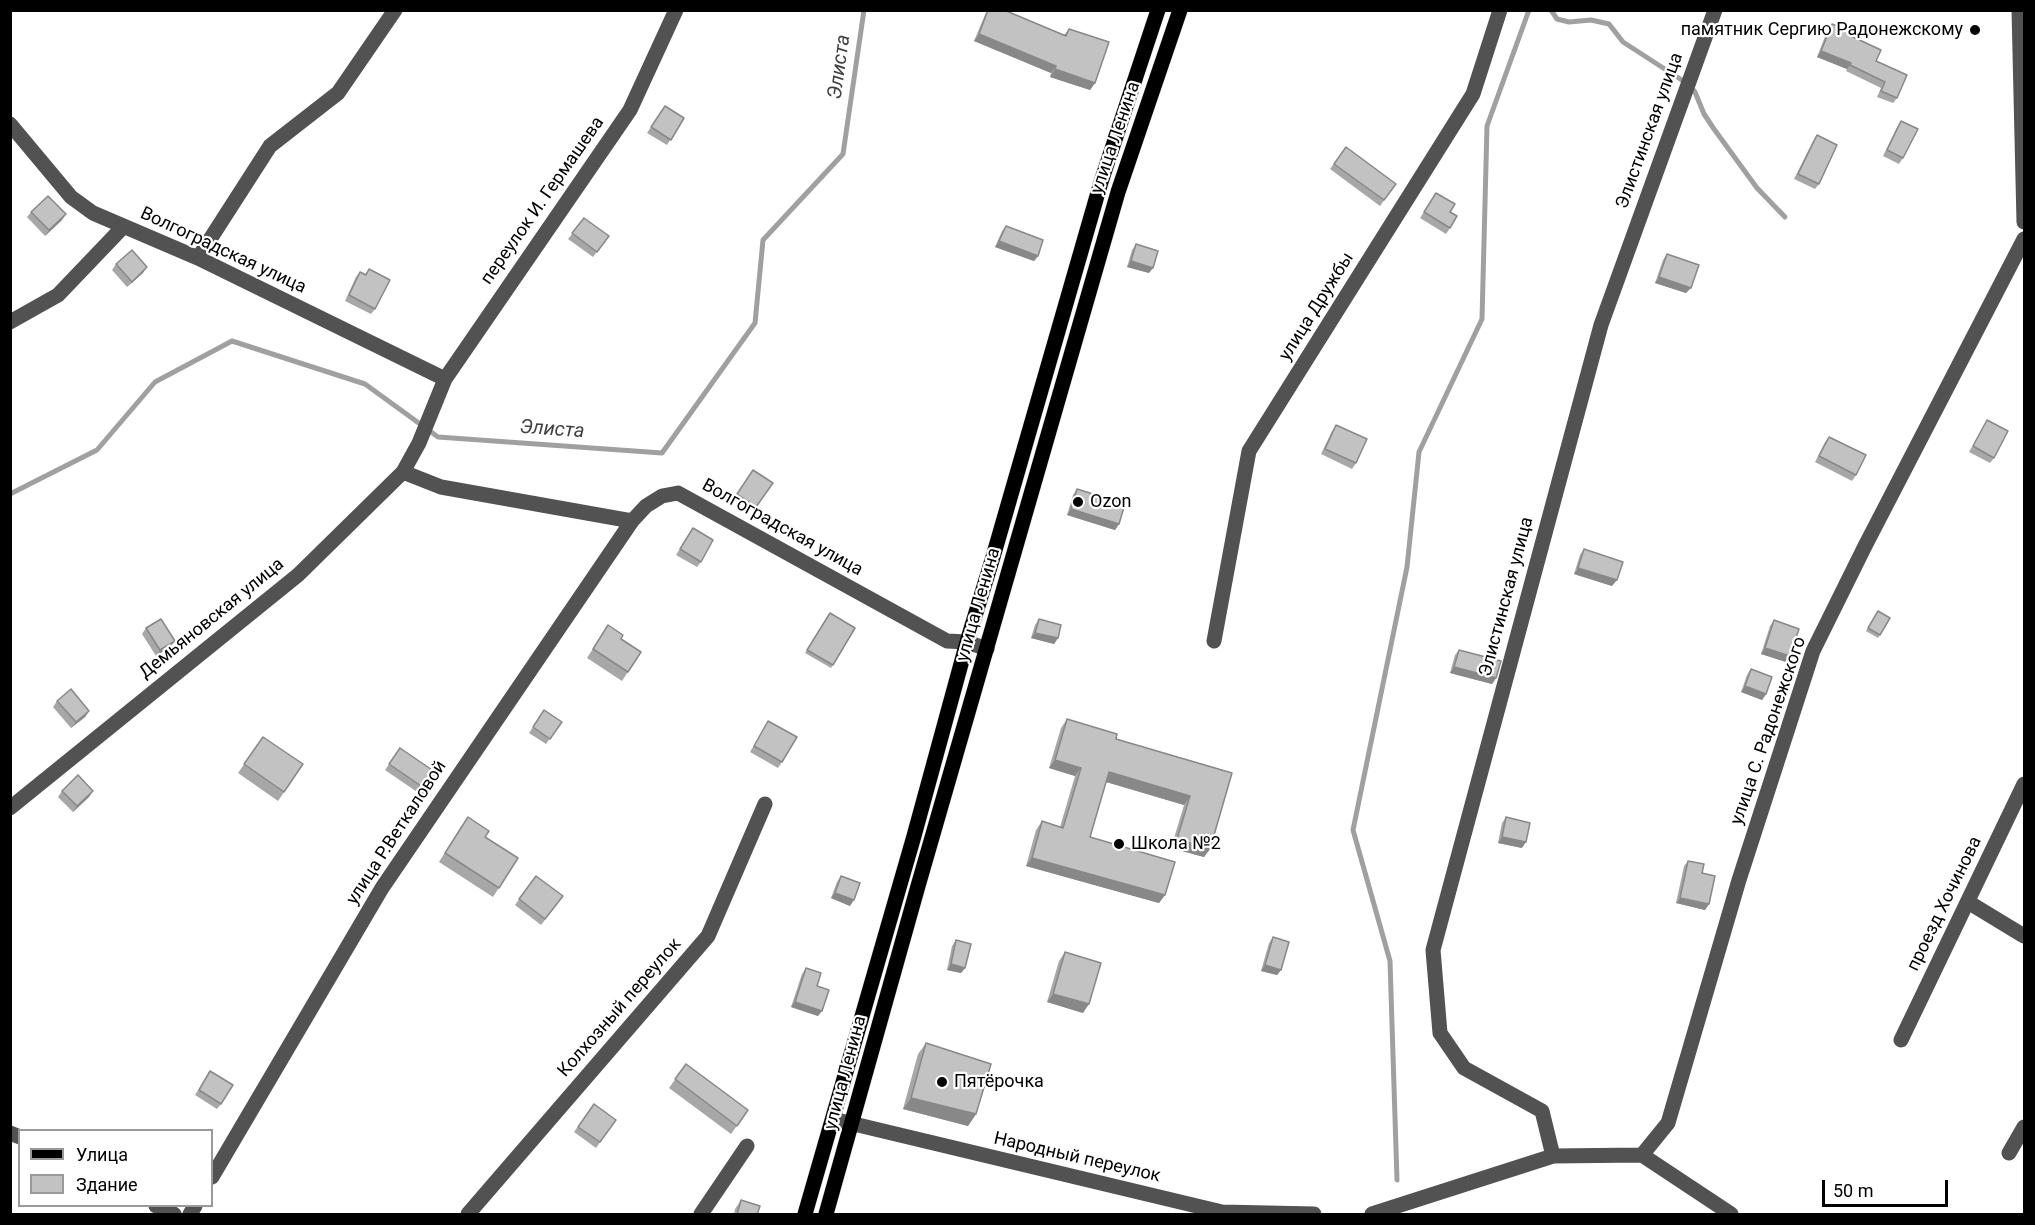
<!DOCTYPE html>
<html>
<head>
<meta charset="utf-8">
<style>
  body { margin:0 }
  #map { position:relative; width:2035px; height:1225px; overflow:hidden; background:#fff; font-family:Roboto,sans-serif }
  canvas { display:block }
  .frame { position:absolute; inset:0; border:12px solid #000; pointer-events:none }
  .legend { position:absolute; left:18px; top:1129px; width:195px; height:78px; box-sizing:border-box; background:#fff; border:2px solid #999; margin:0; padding:8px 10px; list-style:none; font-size:18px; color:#000 }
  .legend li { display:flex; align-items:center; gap:12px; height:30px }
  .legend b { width:30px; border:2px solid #999 }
  .scale { position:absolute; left:1822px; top:1180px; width:126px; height:27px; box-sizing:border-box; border:3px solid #000; border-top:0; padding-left:8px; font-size:18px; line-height:21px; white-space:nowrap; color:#000; -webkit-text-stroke:4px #fff; paint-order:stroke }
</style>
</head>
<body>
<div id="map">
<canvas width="2035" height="1225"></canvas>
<div class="frame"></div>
<ul class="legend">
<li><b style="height:8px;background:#000"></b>Улица</li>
<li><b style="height:16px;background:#c2c2c2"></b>Здание</li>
</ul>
<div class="scale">50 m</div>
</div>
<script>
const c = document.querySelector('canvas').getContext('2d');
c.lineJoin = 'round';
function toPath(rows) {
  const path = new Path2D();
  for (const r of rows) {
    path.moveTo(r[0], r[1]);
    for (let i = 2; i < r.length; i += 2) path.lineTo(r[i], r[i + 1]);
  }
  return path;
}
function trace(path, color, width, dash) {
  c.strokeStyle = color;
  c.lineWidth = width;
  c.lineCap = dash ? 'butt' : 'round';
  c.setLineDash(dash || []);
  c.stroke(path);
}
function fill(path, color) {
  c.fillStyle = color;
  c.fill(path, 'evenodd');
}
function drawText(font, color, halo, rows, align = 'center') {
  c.font = font + ' Roboto,sans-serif';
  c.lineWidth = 4.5;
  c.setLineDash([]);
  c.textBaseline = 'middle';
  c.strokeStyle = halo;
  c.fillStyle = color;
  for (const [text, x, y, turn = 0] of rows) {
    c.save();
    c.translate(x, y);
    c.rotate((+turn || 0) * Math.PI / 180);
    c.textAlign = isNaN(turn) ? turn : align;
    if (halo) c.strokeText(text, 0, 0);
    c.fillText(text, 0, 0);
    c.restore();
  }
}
trace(toPath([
  [1551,10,1557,19,1569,22,1591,20,1609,24,1623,42,1688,84,1695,92,1704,114,1714,129,1757,188,1785,217],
  [10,494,97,450,155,382,232,341,365,384,438,437,662,453,755,323,763,240,843,154,864,10],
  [1397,1180,1390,961,1353,830,1407,567,1419,452,1482,319,1487,126,1529,10]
]), '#a0a0a0', 5);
const major = toPath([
  [805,1214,914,836,967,642,993,557,1101,182,1158,10],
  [826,1214,918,886,1118,192,1180,10]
]);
trace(major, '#dbdbdb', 16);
trace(toPath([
  [2019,10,2024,222],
  [10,124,71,197,93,213,198,258,445,379],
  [198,258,270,146,338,93,395,10],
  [10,322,58,295,123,227],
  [403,472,441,487,632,521,646,506,662,496,678,493,947,641,967,642,987,649],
  [1214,641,1249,451,1473,94,1500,10],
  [10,808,298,575,403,472,419,443,445,379,630,110,676,10],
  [1968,902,2024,936],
  [1901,1040,2024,784],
  [833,1119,1222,1212,1314,1214],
  [10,1133,20,1137],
  [2009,1153,2024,1127],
  [1642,1155,1668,1123,1739,880,1813,651,1865,546,2024,239],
  [1553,1156,1542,1111,1464,1068,1440,1033,1433,950,1601,325,1715,10],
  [212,1177,382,888,632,521],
  [156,1206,174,1214],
  [190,1214,195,1206],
  [468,1214,708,936,765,804],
  [701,1214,747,1146],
  [1372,1214,1553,1156,1642,1155,1731,1214]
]), '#525252', 15);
trace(major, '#000', 15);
fill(toPath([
  [987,10,1004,10,1064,35,1069,29,1095,83,1090,90,1050,77,1051,73,974,41],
  [1832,24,1851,36,1876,61,1897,98,1893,103,1877,97,1881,88,1846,71,1847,69,1817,57,1828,29],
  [665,106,684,118,667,145,647,133],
  [1901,121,1903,158,1899,164,1883,156,1897,127],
  [1817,135,1819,184,1815,189,1794,179,1813,141],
  [1346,147,1396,184,1380,206,1330,169],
  [1436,193,1450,212,1450,228,1446,234,1420,218],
  [31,212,62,220,45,236,27,217],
  [584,218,609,236,593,257,568,239],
  [1006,226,1038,256,1034,261,995,247,1002,231],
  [1136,244,1149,273,1127,267,1132,250],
  [1667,254,1686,293,1655,283,1663,260],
  [116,264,143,273,127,287,112,270],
  [369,269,375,309,371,314,345,301,356,277,360,272,365,274],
  [1987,420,1994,458,1990,463,1969,452],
  [1336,425,1356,463,1352,469,1321,454,1332,431],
  [1829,437,1856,475,1852,481,1815,462,1825,442],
  [753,470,773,483,754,510,735,497],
  [1077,489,1119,524,1115,530,1067,515,1073,495],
  [693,528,701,562,697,567,676,555],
  [1584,549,1612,586,1574,574,1580,555],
  [1878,611,1890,618,1878,638,1866,631],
  [830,613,855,628,831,668,805,653],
  [1039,619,1058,638,1054,644,1031,638,1035,625],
  [1774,620,1790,656,1786,662,1761,654,1770,626],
  [608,625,621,639,641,652,622,681,587,658],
  [146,628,175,641,171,646,156,656,142,634],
  [1459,650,1496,678,1492,684,1450,673,1455,655],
  [1751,669,1766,694,1762,700,1741,692,1747,675],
  [57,701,89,711,85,717,71,728,53,707],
  [544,710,562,722,546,744,529,733],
  [1067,719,1116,739,1232,773,1210,849,1204,857,1171,848,1184,805,1106,782,1090,837,1165,895,1159,903,1026,866,1036,830,1042,821,1060,827,1075,776,1049,768,1061,728],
  [768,721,782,762,778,768,750,752],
  [263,737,303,764,278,801,238,773],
  [400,748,438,774,423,796,385,770],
  [62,791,89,797,73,812,58,797],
  [1506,817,1522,848,1498,843,1502,823],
  [462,825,485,837,518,858,493,897,439,862],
  [1688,861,1702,873,1709,904,1705,910,1676,903,1684,866],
  [536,876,563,896,541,925,515,905],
  [841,876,850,906,831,898,837,882],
  [1273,937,1281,970,1277,975,1261,971,1269,943],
  [956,940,965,968,961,973,947,970,952,946],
  [1065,952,1083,1013,1047,1002,1059,961],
  [806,968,817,986,818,1016,791,1007,802,974],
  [926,1043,976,1114,968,1126,903,1109,918,1054],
  [686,1064,748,1110,731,1134,669,1088],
  [210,1071,221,1104,217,1109,195,1095],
  [594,1104,616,1120,596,1148,574,1132],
  [741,1200,757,1215,734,1215,735,1209]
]), '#a7a7a7');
fill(toPath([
  [979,34,1056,66,1051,73,974,41],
  [1821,51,1851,63,1847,69,1817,57],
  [1055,69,1095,83,1090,90,1050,77],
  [66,214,62,220,45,236,49,230],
  [999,241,1038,256,1034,261,995,247],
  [1131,261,1153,268,1149,273,1127,267],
  [147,267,143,273,127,287],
  [1659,277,1691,288,1686,293,1655,283],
  [1071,509,1119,524,1115,530,1067,515],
  [1578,568,1617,580,1612,586,1574,574],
  [1035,633,1058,638,1054,644,1031,638],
  [175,641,171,646,156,656,160,650],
  [1765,648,1790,656,1786,662,1761,654],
  [1454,667,1496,678,1492,684,1450,673],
  [1745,686,1766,694,1762,700,1741,692],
  [89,711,85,717,71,728,76,722],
  [1055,760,1081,768,1075,776,1049,768],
  [1109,772,1190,796,1184,805,1103,781],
  [93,791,89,797,73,812,77,806],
  [1502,837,1526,842,1522,848,1498,843],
  [1177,839,1210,849,1204,857,1171,848],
  [1032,858,1165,895,1159,903,1026,866],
  [835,893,854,900,850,906,831,898],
  [1680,898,1709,904,1705,910,1676,903],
  [951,964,965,968,961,973,947,970],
  [1265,965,1281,970,1277,975,1261,971],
  [1053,994,1089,1004,1083,1013,1047,1002],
  [795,1002,822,1011,818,1016,791,1007],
  [911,1098,976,1114,968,1126,903,1109]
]), '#888');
const building = toPath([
  [988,10,1004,10,1066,36,1069,29,1109,42,1095,83,1055,69,1056,66,979,34,988,10],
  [1832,24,1853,32,1851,36,1881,50,1876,61,1907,75,1897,98,1881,91,1885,82,1850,65,1851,63,1821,51,1832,24],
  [665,106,684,118,671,140,651,127,665,106],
  [1901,121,1918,129,1903,158,1887,150,1901,121],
  [1817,135,1837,145,1819,184,1798,174,1817,135],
  [1346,147,1396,184,1384,200,1334,164,1346,147],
  [1436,193,1455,204,1450,212,1457,216,1450,228,1424,212,1436,193],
  [48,196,66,214,49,230,31,212,48,196],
  [584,218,609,236,597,252,572,233,584,218],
  [1006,226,1043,240,1038,256,999,241,1006,226],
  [1136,244,1158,251,1153,268,1131,261,1136,244],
  [132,250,147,267,132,282,116,264,132,250],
  [1667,254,1699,265,1691,288,1659,277,1667,254],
  [369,269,390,280,375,309,349,295,360,272,366,275,369,269],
  [1987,420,2008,431,1994,458,1973,446,1987,420],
  [1336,425,1367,439,1356,463,1325,449,1336,425],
  [1829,437,1866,455,1856,475,1819,456,1829,437],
  [753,470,773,483,756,507,737,494,753,470],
  [1077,489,1125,504,1119,524,1071,509,1077,489],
  [693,528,713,540,701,562,680,549,693,528],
  [1584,549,1623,562,1617,580,1578,568,1584,549],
  [1878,611,1890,618,1880,635,1868,628,1878,611],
  [830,613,855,628,833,665,807,650,830,613],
  [161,619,175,641,160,650,146,628,161,619],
  [1039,619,1061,625,1058,638,1035,633,1039,619],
  [1774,620,1799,629,1790,656,1765,648,1774,620],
  [608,625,623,635,621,639,641,652,628,672,593,649,608,625],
  [1459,650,1501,661,1496,678,1454,667,1459,650],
  [1751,669,1772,677,1766,694,1745,686,1751,669],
  [71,689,89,711,76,722,57,701,71,689],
  [544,710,562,722,550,739,533,727,544,710],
  [1067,719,1117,734,1116,739,1232,773,1210,849,1177,839,1190,796,1109,772,1090,837,1175,862,1165,895,1032,858,1042,821,1063,828,1081,768,1055,760,1067,719],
  [768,721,797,737,782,762,754,746,768,721],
  [263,737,303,764,284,792,244,764,263,737],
  [400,748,438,774,427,790,389,764,400,748],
  [78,775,93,791,77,806,62,791,78,775],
  [468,817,489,831,485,837,518,858,499,888,445,853,468,817],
  [1506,817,1530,823,1526,842,1502,837,1506,817],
  [1688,861,1704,864,1702,873,1715,876,1709,904,1680,898,1688,861],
  [536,876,563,896,545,919,519,899,536,876],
  [841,876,860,883,854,900,835,893,841,876],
  [1273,937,1289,942,1281,970,1265,965,1273,937],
  [956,940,971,944,965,968,951,964,956,940],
  [1065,952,1101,963,1089,1004,1053,994,1065,952],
  [806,968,821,973,817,986,829,990,822,1011,795,1002,806,968],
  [926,1043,991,1064,976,1114,911,1098,926,1043],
  [686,1064,748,1110,737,1126,675,1079,686,1064],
  [210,1071,233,1085,221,1104,199,1090,210,1071],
  [594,1104,616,1120,600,1142,578,1127,594,1104],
  [741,1200,760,1206,757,1215,737,1215,741,1200]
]);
fill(building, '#c2c2c2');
trace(building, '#888', 1.5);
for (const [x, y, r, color] of [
  [1975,30,6,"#000"],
  [1078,502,6,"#000"],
  [1119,844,6,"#000"],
  [942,1082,6,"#000"]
]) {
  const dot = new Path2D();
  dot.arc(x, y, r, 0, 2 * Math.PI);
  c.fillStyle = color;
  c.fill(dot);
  trace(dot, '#fff', 2);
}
drawText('18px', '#000', '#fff', [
  ["памятник Сергию Радонежскому",1963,30,"right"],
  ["Ozon",1090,502],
  ["Школа №2",1131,844],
  ["Пятёрочка",954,1082]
], 'left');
drawText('18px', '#000', '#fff', [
  ["Элистинская улица",1650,131,-70],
  ["улица Ленина",1116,138,-71],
  ["переулок И. Гермашева",543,201,-55],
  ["Волгоградская улица",223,251,25],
  ["улица Дружбы",1317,307,-58],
  ["Волгоградская улица",782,528,29],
  ["Элистинская улица",1507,597,-75],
  ["улица Ленина",979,605,-74],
  ["Демьяновская улица",212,619,-39],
  ["улица С. Радонежского",1769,731,-71],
  ["улица Р.Веткаловой",397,833,-57],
  ["проезд Хочинова",1945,904,-64],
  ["Колхозный переулок",620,1008,-49],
  ["улица Ленина",846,1073,-75],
  ["Народный переулок",1077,1158,13]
]);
drawText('italic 20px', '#414141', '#fff', [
  ["Элиста",840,67,-82],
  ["Элиста",552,430,4]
]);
</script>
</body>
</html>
